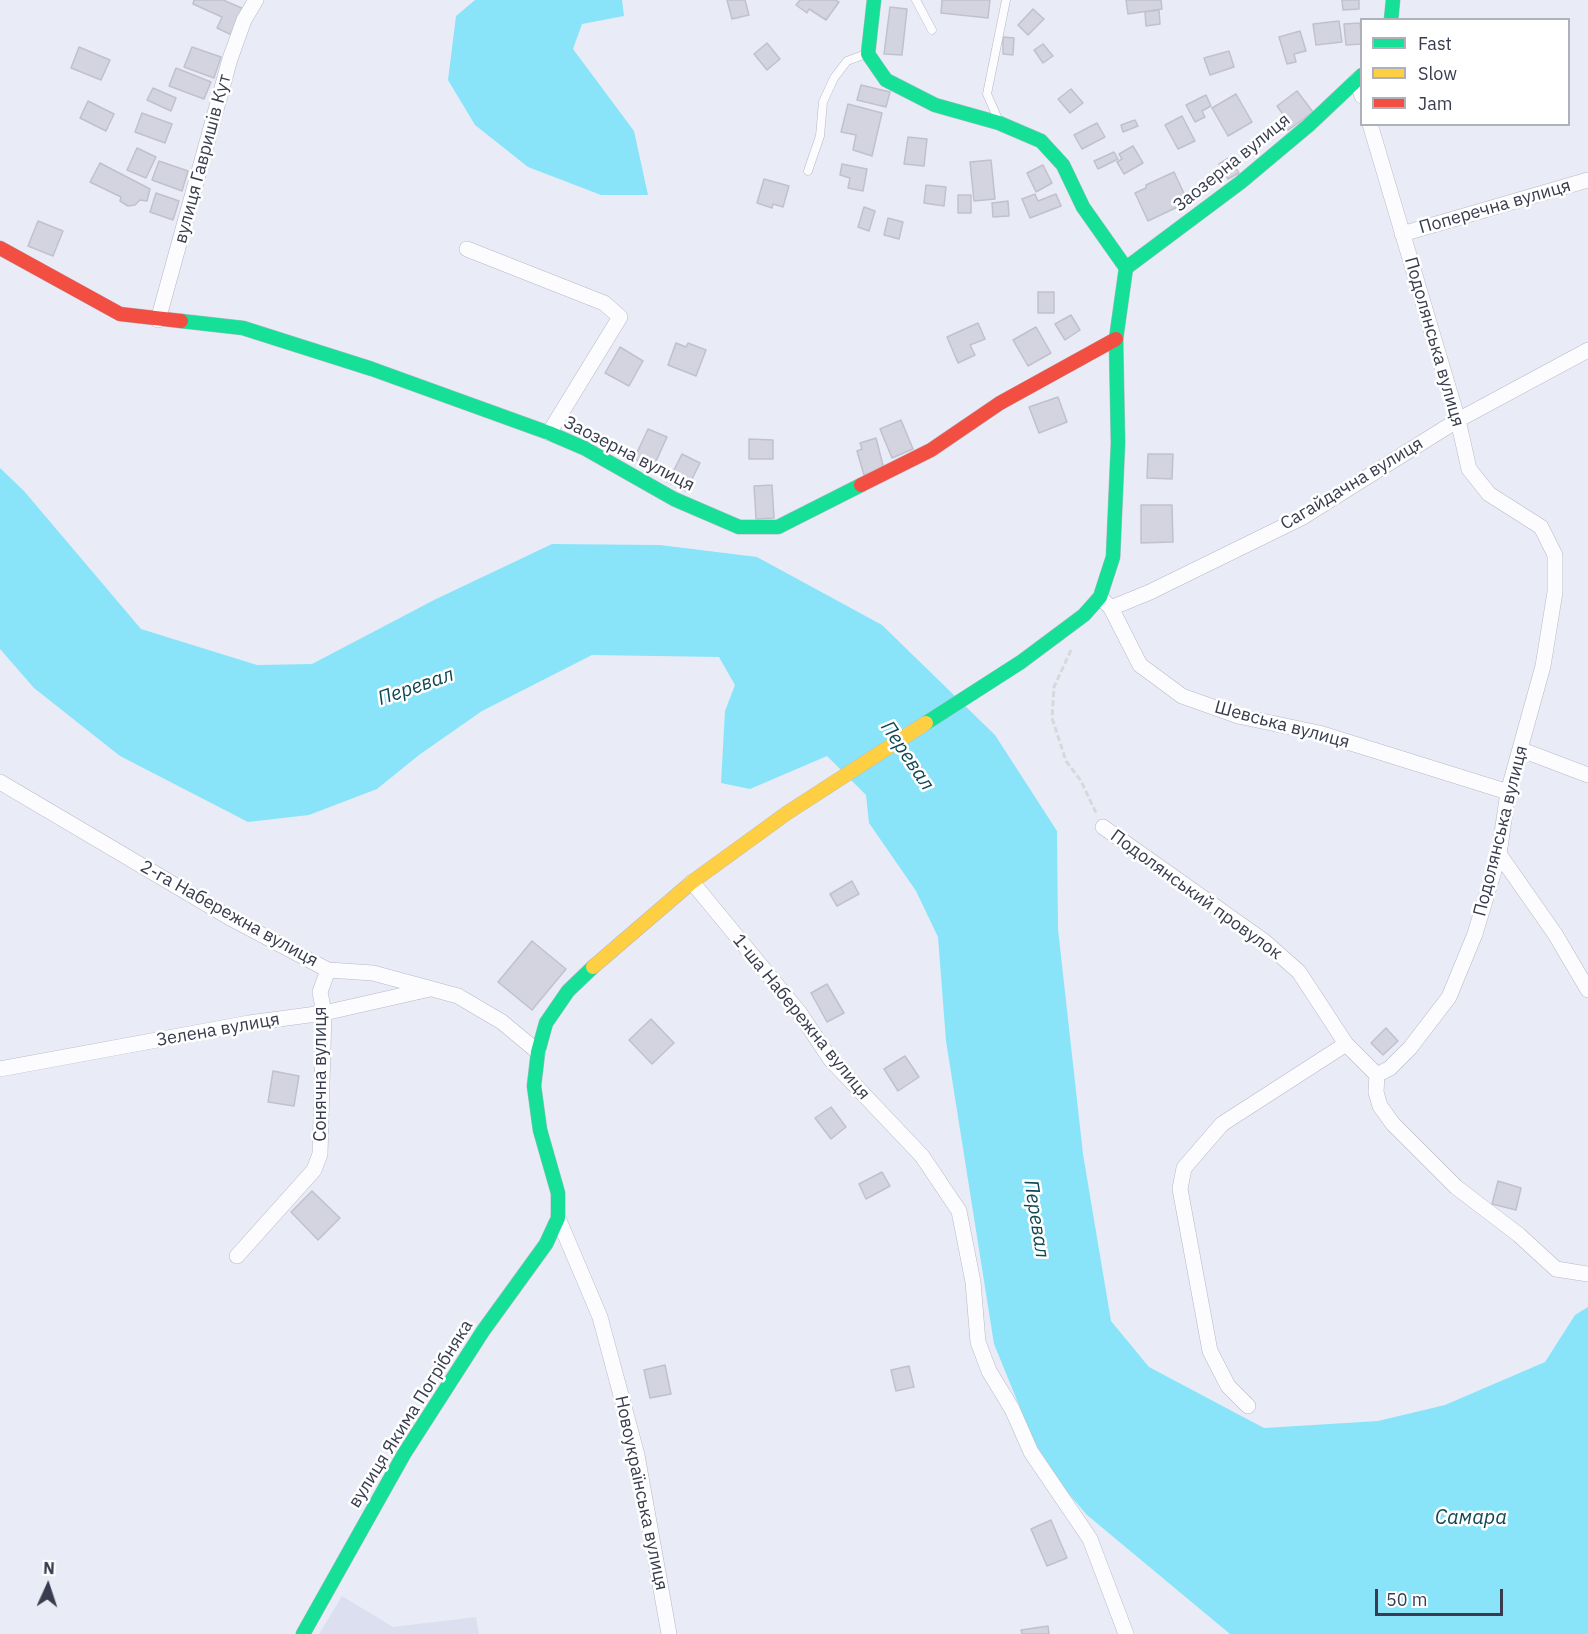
<!DOCTYPE html>
<html>
<head>
<meta charset="utf-8">
<style>
  body { margin:0 }
  #map { position:relative; width:1588px; height:1634px; overflow:hidden; background:#e9ecf6; font-family:"IBM Plex Sans",sans-serif }
  canvas { display:block }
  .legend { position:absolute; left:1360px; top:18px; width:210px; height:108px; box-sizing:border-box; background:#fff; border:2px solid #afb1b8; margin:0; padding:8px 10px; list-style:none; font-size:18px; color:#383c4e }
  .legend li { display:flex; align-items:center; gap:12px; height:30px }
  .legend b { width:30px; border:2px solid #afb1b8 }
  .north { position:absolute; left:18px; top:1556px; width:60px; height:60px; -webkit-text-stroke:4px #fff; paint-order:stroke; rotate:3deg; font-size:16px; font-weight:700; line-height:24px; text-align:center; color:#383c4e }
  .north::after { content:''; display:block; margin:auto; width:21px; height:27px; background:#383c4e; clip-path:polygon(50% 0,100% 100%,50% 72%,0 100%) }
  .scale { position:absolute; left:1375px; top:1589px; width:128px; height:27px; box-sizing:border-box; border:3px solid #383c4e; border-top:0; padding-left:8px; font-size:18px; line-height:21px; white-space:nowrap; color:#383c4e; -webkit-text-stroke:4px #fff; paint-order:stroke }
</style>
</head>
<body>
<div id="map">
<canvas width="1588" height="1634"></canvas>
<ul class="legend">
<li><b style="height:8px;background:#16e098"></b>Fast</li>
<li><b style="height:8px;background:#ffcf43"></b>Slow</li>
<li><b style="height:8px;background:#f24e42"></b>Jam</li>
</ul>
<div class="north">N</div>
<div class="scale">50 m</div>
</div>
<script>
const c = document.querySelector('canvas').getContext('2d');
c.lineJoin = 'round';
function fill(path, color) {
  c.fillStyle = color;
  c.fill(path, 'evenodd');
}
function toPath(rows) {
  const path = new Path2D();
  for (const r of rows) {
    path.moveTo(r[0], r[1]);
    for (let i = 2; i < r.length; i += 2) path.lineTo(r[i], r[i + 1]);
  }
  return path;
}
function trace(path, color, width, dash) {
  c.strokeStyle = color;
  c.lineWidth = width;
  c.lineCap = dash ? 'butt' : 'round';
  c.setLineDash(dash || []);
  c.stroke(path);
}
function drawText(font, color, halo, rows, align = 'center') {
  c.font = font + ' "IBM Plex Sans",sans-serif';
  c.lineWidth = 5;
  c.setLineDash([]);
  c.textBaseline = 'middle';
  c.strokeStyle = halo;
  c.fillStyle = color;
  for (const [text, x, y, turn = 0] of rows) {
    c.save();
    c.translate(x, y);
    c.rotate((+turn || 0) * Math.PI / 180);
    c.textAlign = isNaN(turn) ? turn : align;
    if (halo) c.strokeText(text, 0, 0);
    c.fillText(text, 0, 0);
    c.restore();
  }
}
fill(toPath([
  [342,1596,393,1627,476,1617,479,1634,319,1634]
]), '#dbdff0');
fill(toPath([
  [475,0,622,0,624,16,582,24,573,49,634,131,648,195,601,195,528,167,475,125,448,80,456,16],
  [0,468,24,491,141,629,257,665,312,664,434,600,552,544,660,545,757,557,882,625,995,735,1057,831,1058,929,1083,1154,1111,1321,1149,1367,1264,1428,1378,1421,1445,1405,1545,1362,1575,1315,1588,1307,1588,1634,1230,1634,1087,1515,1043,1464,994,1344,946,1041,938,937,916,891,869,823,866,795,827,756,750,789,721,783,725,711,735,685,719,657,592,655,482,711,419,755,377,789,309,815,248,822,120,756,34,688,0,649]
]), '#89e4fa');
const building = toPath([
  [194,0,223,0,244,9,232,35,217,28,222,17,193,4,194,0],
  [727,0,745,0,749,15,732,19,727,0],
  [800,0,835,0,839,2,826,20,809,9,807,13,796,5,800,0],
  [942,0,990,0,988,18,941,13,942,0],
  [1126,0,1161,0,1162,9,1128,14,1126,0],
  [1342,0,1359,0,1359,9,1343,10,1342,0],
  [890,7,907,9,902,55,884,54,890,7],
  [1033,9,1044,19,1028,35,1018,25,1033,9],
  [1159,10,1160,24,1146,26,1145,12,1159,10],
  [1339,21,1342,42,1316,45,1313,24,1339,21],
  [1360,23,1362,44,1346,45,1344,24,1360,23],
  [1300,31,1306,51,1294,54,1296,62,1287,64,1279,37,1300,31],
  [1003,37,1014,38,1013,55,1003,54,1003,37],
  [767,43,780,59,767,70,754,54,767,43],
  [1043,44,1053,56,1043,63,1034,50,1043,44],
  [79,47,110,60,101,80,71,68,79,47],
  [192,47,221,57,214,78,184,67,192,47],
  [1229,51,1234,67,1210,75,1204,58,1229,51],
  [176,68,211,82,204,99,169,86,176,68],
  [861,85,890,92,886,107,857,100,861,85],
  [153,88,176,98,171,111,147,100,153,88],
  [1071,89,1083,103,1070,113,1058,99,1071,89],
  [1297,91,1313,112,1287,131,1283,125,1288,121,1277,106,1297,91],
  [1236,94,1252,122,1228,136,1212,108,1236,94],
  [1206,95,1211,106,1202,111,1205,117,1195,122,1186,105,1206,95],
  [88,101,114,114,106,131,80,118,88,101],
  [848,104,882,113,872,156,853,150,856,135,841,132,848,104],
  [142,113,172,124,165,143,135,132,142,113],
  [1182,116,1195,141,1178,149,1165,125,1182,116],
  [1135,120,1138,126,1123,132,1121,125,1135,120],
  [1097,123,1105,137,1082,149,1074,135,1097,123],
  [908,137,927,139,924,166,904,164,908,137],
  [1133,146,1143,163,1124,174,1117,162,1122,159,1119,154,1133,146],
  [137,148,156,157,146,178,127,170,137,148],
  [1114,152,1118,159,1098,169,1094,161,1114,152],
  [1230,157,1239,173,1228,179,1219,164,1230,157],
  [991,160,995,199,974,201,970,162,991,160],
  [159,161,188,171,182,191,152,180,159,161],
  [100,163,150,189,147,201,140,200,135,205,128,206,120,201,121,197,90,182,100,163],
  [842,164,867,169,863,191,848,188,850,178,840,175,842,164],
  [1043,165,1052,183,1036,192,1027,173,1043,165],
  [1174,172,1188,202,1148,221,1135,193,1146,188,1146,185,1174,172],
  [764,179,789,186,783,207,773,204,772,208,757,203,764,179],
  [926,185,946,187,944,206,924,203,926,185],
  [156,193,179,201,173,220,150,212,156,193],
  [1035,194,1038,201,1056,194,1061,206,1030,218,1022,199,1035,194],
  [958,195,971,195,971,213,958,213,958,195],
  [1008,201,1009,216,993,217,992,203,1008,201],
  [864,207,875,211,869,231,858,227,864,207],
  [888,218,903,222,899,239,884,235,888,218],
  [38,221,63,231,53,256,28,246,38,221],
  [1038,292,1054,292,1054,313,1038,313,1038,292],
  [1071,315,1080,330,1065,340,1055,324,1071,315],
  [978,323,985,339,970,345,975,355,958,363,947,337,978,323],
  [1036,327,1051,353,1028,366,1013,340,1036,327],
  [676,343,686,347,688,343,706,350,696,376,668,365,676,343],
  [620,347,643,361,629,386,605,373,620,347],
  [1058,397,1067,422,1039,433,1029,407,1058,397],
  [901,420,913,449,892,458,880,429,901,420],
  [648,429,667,437,653,468,634,459,648,429],
  [876,438,884,469,864,475,857,451,862,449,860,443,876,438],
  [749,439,773,440,773,459,749,459,749,439],
  [682,454,700,463,686,491,668,482,682,454],
  [1148,454,1173,454,1172,479,1147,478,1148,454],
  [772,485,774,518,756,519,754,486,772,485],
  [1141,505,1172,505,1173,542,1141,543,1141,505],
  [852,881,859,894,837,906,830,894,852,881],
  [532,941,566,969,532,1010,498,982,532,941],
  [827,984,844,1013,827,1022,811,993,827,984],
  [651,1019,674,1043,652,1064,629,1040,651,1019],
  [1386,1028,1398,1041,1383,1055,1371,1043,1386,1028],
  [905,1056,919,1077,898,1091,884,1069,905,1056],
  [273,1071,299,1076,294,1106,268,1102,273,1071],
  [831,1107,846,1127,831,1139,815,1118,831,1107],
  [882,1172,890,1186,866,1199,859,1184,882,1172],
  [1498,1181,1521,1188,1516,1210,1492,1204,1498,1181],
  [312,1191,340,1218,318,1240,291,1212,312,1191],
  [665,1365,671,1394,650,1398,644,1370,665,1365],
  [909,1366,914,1387,896,1391,891,1370,909,1366],
  [1051,1520,1067,1558,1047,1566,1031,1529,1051,1520],
  [1048,1626,1049,1634,1022,1634,1021,1630,1048,1626]
]);
fill(building, '#d4d3e0');
trace(building, '#c1c1cd', 1.5);
const lane = toPath([
  [916,0,932,30],
  [998,119,987,94,1006,0],
  [808,171,820,136,823,102,834,78,847,61,866,54]
]);
const street = toPath([
  [1357,80,1362,96],
  [1370,124,1458,420,1469,469,1489,494,1541,527,1555,555,1555,592,1543,666,1508,792,1499,854,1475,934,1449,997,1410,1048,1390,1068,1377,1075],
  [1402,234,1588,180],
  [467,249,604,303,620,317,549,433],
  [158,320,230,59,244,20,256,0],
  [1104,601,1111,608,1140,665,1182,696,1238,716,1319,733,1508,792],
  [1111,608,1150,592,1303,517,1458,420,1588,350],
  [1522,750,1588,775],
  [0,782,232,919,328,970,373,973,458,996,502,1022,538,1052],
  [1103,827,1264,941,1299,972,1346,1044,1377,1075],
  [1499,854,1555,934,1588,990],
  [692,882,799,1012,831,1060,922,1156,959,1211,973,1282,978,1342,989,1371,1012,1409,1031,1452,1090,1539,1126,1634],
  [0,1069,249,1023,324,1013,430,989],
  [1377,1075,1376,1092,1380,1106,1393,1124,1456,1187,1519,1235,1556,1269,1588,1274],
  [558,1218,600,1317,637,1455,669,1634],
  [237,1256,314,1170,320,1154,324,1013,320,992,328,970],
  [1248,1406,1228,1386,1210,1351,1180,1189,1184,1168,1222,1124,1346,1044]
]);
const fast = toPath([
  [874,0,868,54,886,80,935,105,999,123,1041,141,1063,165,1083,207,1126,268],
  [1391,20,1393,0],
  [1126,268,1241,182,1309,125,1362,75],
  [181,321,243,328,372,369,549,433,584,448,674,499,739,527,778,527,861,485],
  [926,723,1021,662,1084,615,1100,597,1113,557,1118,443,1116,339,1126,268],
  [303,1634,404,1454,483,1331,546,1244,558,1218,558,1193,540,1130,534,1086,538,1052,546,1023,568,991,593,967]
]);
const slow = toPath([
  [593,967,692,882,787,813,926,723]
]);
const jam = toPath([
  [0,248,120,314,181,321],
  [861,485,931,450,1000,403,1116,339]
]);
trace(lane, '#b6b9c6', 9);
trace(street, '#b6b9c6', 16);
trace(fast, '#b6b9c6', 15);
trace(slow, '#b6b9c6', 15);
trace(jam, '#b6b9c6', 15);
trace(toPath([
  [1071,650,1054,687,1052,718,1066,761,1081,781,1097,815]
]), '#d6d8db', 3, [6, 3]);
trace(lane, '#fcfcfe', 8);
trace(street, '#fcfcfe', 15);
trace(fast, '#16e098', 14);
trace(slow, '#ffcf43', 14);
trace(jam, '#f24e42', 14);
drawText('18px', '#383c4e', '#fff', [
  ["вулиця Гавришів Кут",203,159,-75],
  ["Заозерна вулиця",1232,163,-39],
  ["Поперечна вулиця",1495,207,-16],
  ["Подолянська вулиця",1434,342,74],
  ["Заозерна вулиця",629,454,27],
  ["Сагайдачна вулиця",1352,484,-31],
  ["Шевська вулиця",1282,725,15],
  ["Подолянська вулиця",1501,831,-76],
  ["Подолянський провулок",1196,895,36],
  ["2-га Набережна вулиця",229,914,29],
  ["1-ша Набережна вулиця",801,1017,51],
  ["Зелена вулиця",218,1030,-10],
  ["Сонячна вулиця",321,1074,-90],
  ["вулиця Якима Погрібняка",411,1414,-58],
  ["Новоукраїнська вулиця",641,1493,78]
]);
drawText('italic 20px', '#0e4854', '#fff', [
  ["Перевал",416,687,-19],
  ["Перевал",907,756,56],
  ["Перевал",1036,1219,81],
  ["Самара",1471,1518]
]);
</script>
</body>
</html>
